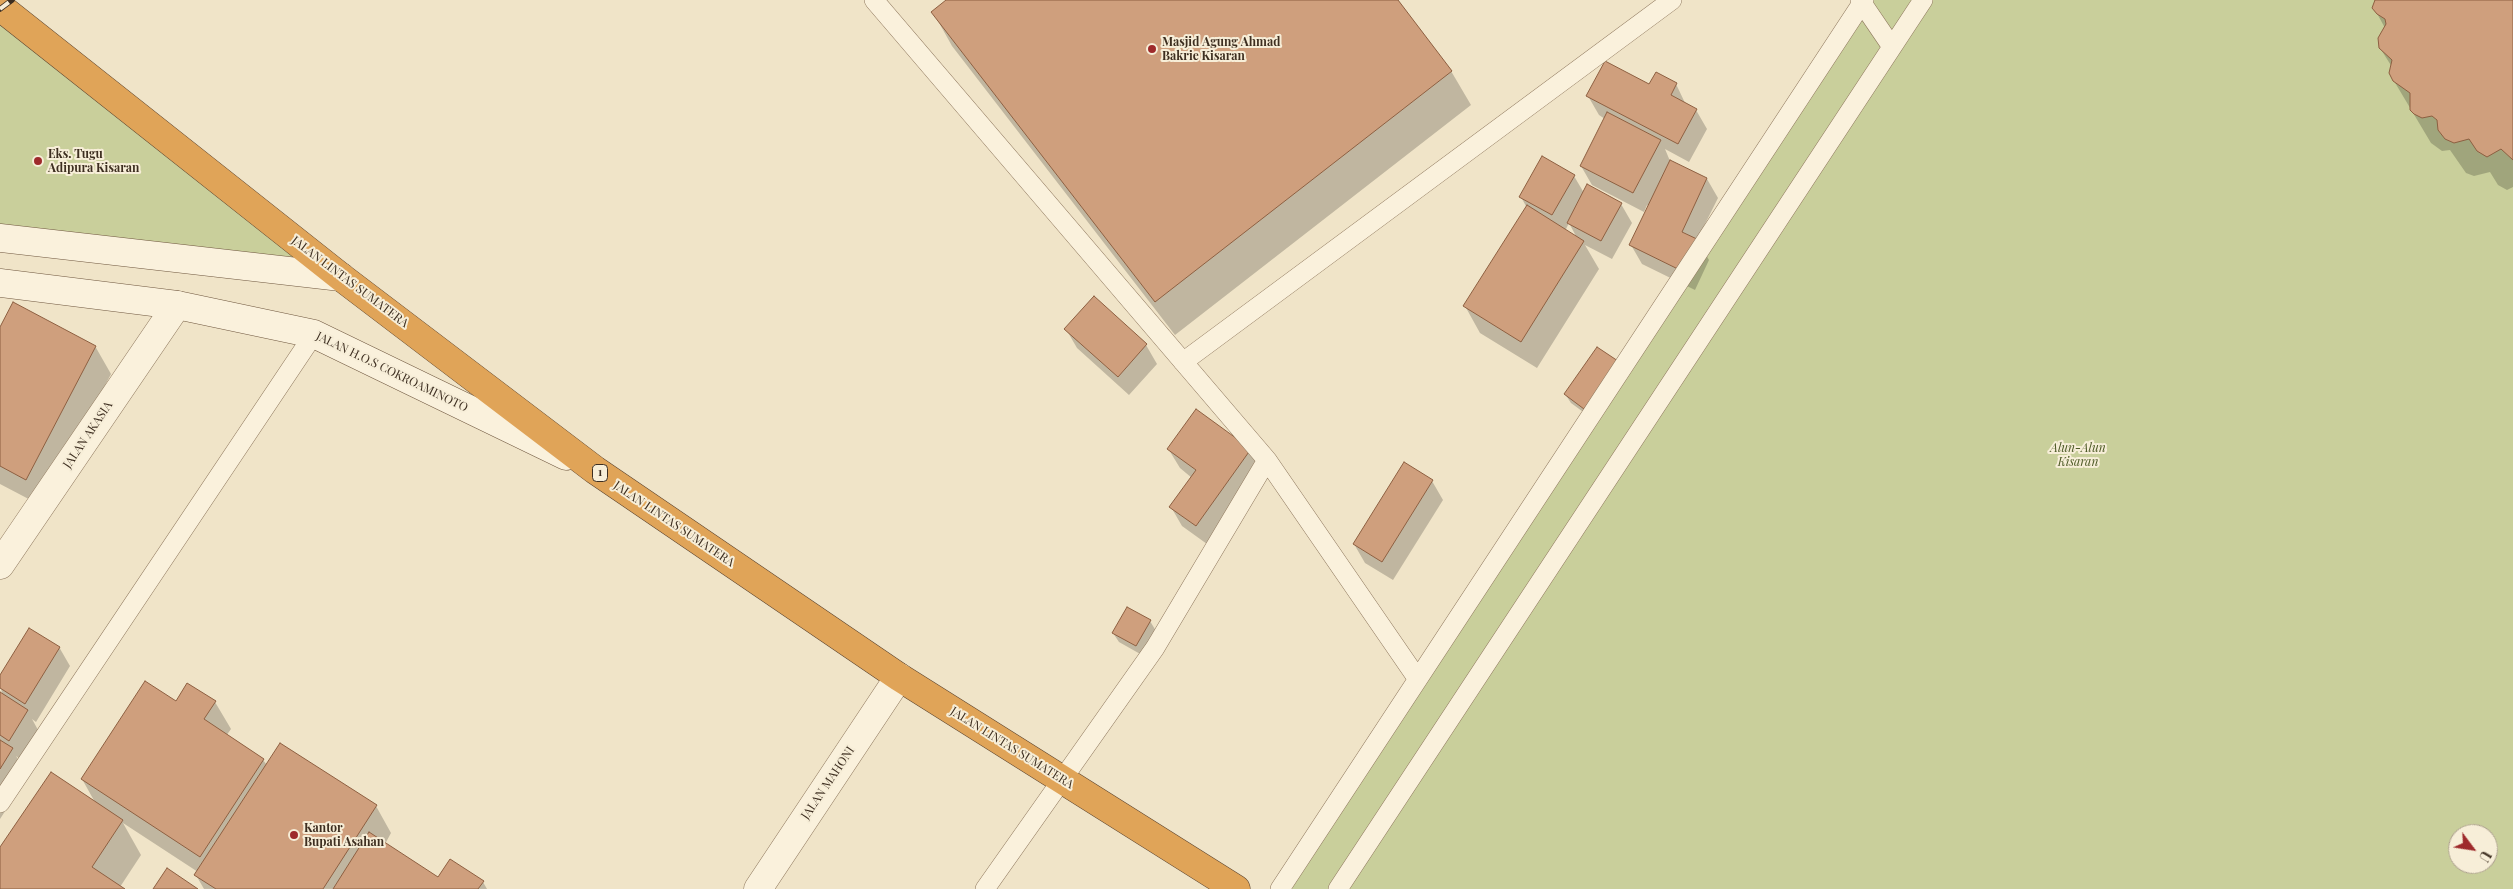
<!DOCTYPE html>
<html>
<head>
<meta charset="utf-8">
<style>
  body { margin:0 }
  #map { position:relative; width:2513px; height:889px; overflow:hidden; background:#f0e4c8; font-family:"Playfair Display",serif }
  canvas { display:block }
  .north { position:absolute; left:2448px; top:824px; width:50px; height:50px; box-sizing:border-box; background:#f7eed8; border:1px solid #ada18e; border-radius:50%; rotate:121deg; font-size:14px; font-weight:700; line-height:20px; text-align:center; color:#3d2e20 }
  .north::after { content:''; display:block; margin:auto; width:18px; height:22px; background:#9e2a2b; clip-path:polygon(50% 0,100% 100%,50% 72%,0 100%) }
</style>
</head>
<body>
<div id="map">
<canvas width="2513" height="889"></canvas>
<div class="north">U</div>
</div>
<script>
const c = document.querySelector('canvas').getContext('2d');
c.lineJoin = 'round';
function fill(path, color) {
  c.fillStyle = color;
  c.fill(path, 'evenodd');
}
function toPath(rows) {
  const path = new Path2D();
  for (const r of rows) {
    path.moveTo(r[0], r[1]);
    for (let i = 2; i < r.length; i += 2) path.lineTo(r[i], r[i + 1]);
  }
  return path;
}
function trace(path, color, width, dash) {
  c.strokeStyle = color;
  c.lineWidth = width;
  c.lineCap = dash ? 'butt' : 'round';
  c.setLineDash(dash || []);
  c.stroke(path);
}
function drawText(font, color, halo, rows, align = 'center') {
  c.font = font + ' "Playfair Display",serif';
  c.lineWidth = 4;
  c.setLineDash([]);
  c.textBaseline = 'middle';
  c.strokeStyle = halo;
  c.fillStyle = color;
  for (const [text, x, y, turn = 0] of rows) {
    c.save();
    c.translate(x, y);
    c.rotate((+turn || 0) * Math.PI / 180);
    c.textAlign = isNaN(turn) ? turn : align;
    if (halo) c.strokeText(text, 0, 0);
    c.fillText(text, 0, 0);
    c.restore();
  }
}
fill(toPath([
  [1855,0,2513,0,2513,889,1293,889,1284,884],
  [2458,834,2488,834,2488,864,2458,864],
  [0,9,341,277,0,238]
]), '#c9cf9b');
fill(toPath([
  [948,0,1396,0,1451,71,1471,105,1175,335,952,46,933,12],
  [2377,0,2513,0,2513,187,2507,190,2498,185,2490,172,2474,176,2466,173,2450,150,2442,151,2431,143,2394,81,2392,67,2380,48,2385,28,2374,8],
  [1676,84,1686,105,1696,110,1707,129,1689,162,1665,149,1670,161,1707,179,1718,198,1697,240,1709,260,1695,290,1642,264,1631,245,1649,206,1647,205,1644,212,1592,185,1581,166,1605,119,1599,115,1588,96,1650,86],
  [1574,176,1584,193,1621,204,1632,223,1612,259,1585,245,1599,269,1537,368,1480,333,1465,306,1527,208,1521,197],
  [1569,223,1577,238,1565,231],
  [1066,329,1146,345,1157,364,1129,395,1077,348],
  [0,330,95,346,111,374,42,506,0,484],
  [1598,348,1590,417,1571,403,1565,394],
  [1169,450,1250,450,1261,468,1207,544,1182,526,1171,507,1192,478,1180,468],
  [1432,481,1443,500,1393,580,1365,563,1354,544],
  [1150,621,1156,631,1142,655,1119,642,1113,633],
  [59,647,70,666,36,722,32,719,38,730,20,759,16,756,28,776,0,819,0,694,2,695,0,677],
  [215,702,231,729,226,736,263,760,267,765,376,806,391,833,385,844,438,879,483,882,487,889,204,889,196,875,198,872,123,823,141,855,120,887,123,889,0,889,0,850,96,804,82,779,176,703]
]), '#0003');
const building = toPath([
  [946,0,1398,0,1452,71,1155,302,931,12,946,0],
  [2375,0,2513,0,2513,160,2501,149,2487,157,2477,151,2469,139,2454,143,2445,139,2438,130,2437,120,2432,116,2422,118,2414,114,2410,110,2410,93,2393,81,2389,73,2392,60,2379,48,2378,38,2386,24,2385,19,2377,14,2372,8,2375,0],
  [1605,61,1649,84,1656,72,1677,83,1671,95,1697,109,1678,144,1586,96,1605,61],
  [1607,112,1661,140,1633,193,1580,166,1607,112],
  [1542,156,1575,175,1552,215,1519,197,1542,156],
  [1670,160,1707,178,1682,232,1699,240,1684,272,1629,245,1670,160],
  [1587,184,1622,203,1601,241,1567,223,1587,184],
  [1527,205,1584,241,1521,342,1463,306,1527,205],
  [1094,296,1147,344,1118,377,1064,329,1094,296],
  [13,302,96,346,26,480,0,466,0,327,13,302],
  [1597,347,1618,361,1584,409,1564,394,1597,347],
  [1196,409,1251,449,1196,526,1169,507,1196,470,1167,449,1196,409],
  [1404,462,1433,480,1382,562,1353,544,1404,462],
  [1127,607,1151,620,1136,646,1112,633,1127,607],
  [29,628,60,647,25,704,0,688,0,675,29,628],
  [145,681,176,701,187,683,216,701,204,719,264,759,200,857,81,779,145,681],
  [0,692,28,710,9,741,0,735,0,692],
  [0,740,13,748,0,769,0,740],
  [280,743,377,805,323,889,216,889,194,875,280,743],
  [51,772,123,820,92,867,125,889,0,889,0,847,51,772],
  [369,832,438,877,450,859,484,881,478,889,333,889,369,832],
  [167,868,198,889,153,889,167,868]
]);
fill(building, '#cf9f7d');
trace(building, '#8d5f41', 1);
const lane = toPath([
  [874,0,1267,460,1417,678],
  [1860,0,1892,47],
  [1183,362,1672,0],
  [0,803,314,334],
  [985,889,1155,648,1267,460],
  [1280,889,1864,0],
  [1338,889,1923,0]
]);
const street = toPath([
  [0,565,177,305],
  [758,889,899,677]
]);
const secondary = toPath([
  [0,238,341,277],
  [0,283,177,305,314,334,566,456]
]);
const highway = toPath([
  [0,7,341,277,595,470,899,677,1236,889]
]);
trace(lane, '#8d765c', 20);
trace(street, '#8d765c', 29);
trace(secondary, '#6f573f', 29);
trace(highway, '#5b4430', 29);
trace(lane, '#faf1dc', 19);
trace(street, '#faf1dc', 28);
trace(secondary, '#faf1dc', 28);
trace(highway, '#e0a458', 28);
const rail = toPath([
  [0,9,12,0]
]);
trace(rail, '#3d2e20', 5.5);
trace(rail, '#f7eed8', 4, [11]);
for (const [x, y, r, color] of [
  [1152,49,5,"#9e2a2b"],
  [38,161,5,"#9e2a2b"],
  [294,835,5,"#9e2a2b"]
]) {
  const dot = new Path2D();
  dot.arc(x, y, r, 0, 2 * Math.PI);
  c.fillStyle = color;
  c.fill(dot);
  trace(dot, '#f7eed8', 2);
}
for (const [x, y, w] of [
  [600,473,15]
]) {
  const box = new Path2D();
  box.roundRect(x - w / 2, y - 8.5, w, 17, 4);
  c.fillStyle = '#f7eed8';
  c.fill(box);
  trace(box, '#3d2e20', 1);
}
drawText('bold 11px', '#3d2e20', null, [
  ["1",600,473]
]);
drawText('bold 12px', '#3d2e20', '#f7eed8', [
  ["Masjid Agung Ahmad",1162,42],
  ["Bakrie Kisaran",1162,56],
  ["Eks. Tugu",48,154],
  ["Adipura Kisaran",48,168],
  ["Kantor",304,828],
  ["Bupati Asahan",304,842]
], 'left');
drawText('12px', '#3d2e20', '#f7eed8', [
  ["JALAN LINTAS SUMATERA",350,282,37],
  ["JALAN H.O.S COKROAMINOTO",392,372,26],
  ["JALAN AKASIA",88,435,-56],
  ["JALAN LINTAS SUMATERA",674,524,34],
  ["JALAN LINTAS SUMATERA",1012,748,32],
  ["JALAN MAHONI",828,783,-56]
]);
drawText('italic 12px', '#4d5a26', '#f7eed8', [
  ["Alun-Alun",2078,448],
  ["Kisaran",2078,462]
]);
</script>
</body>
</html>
